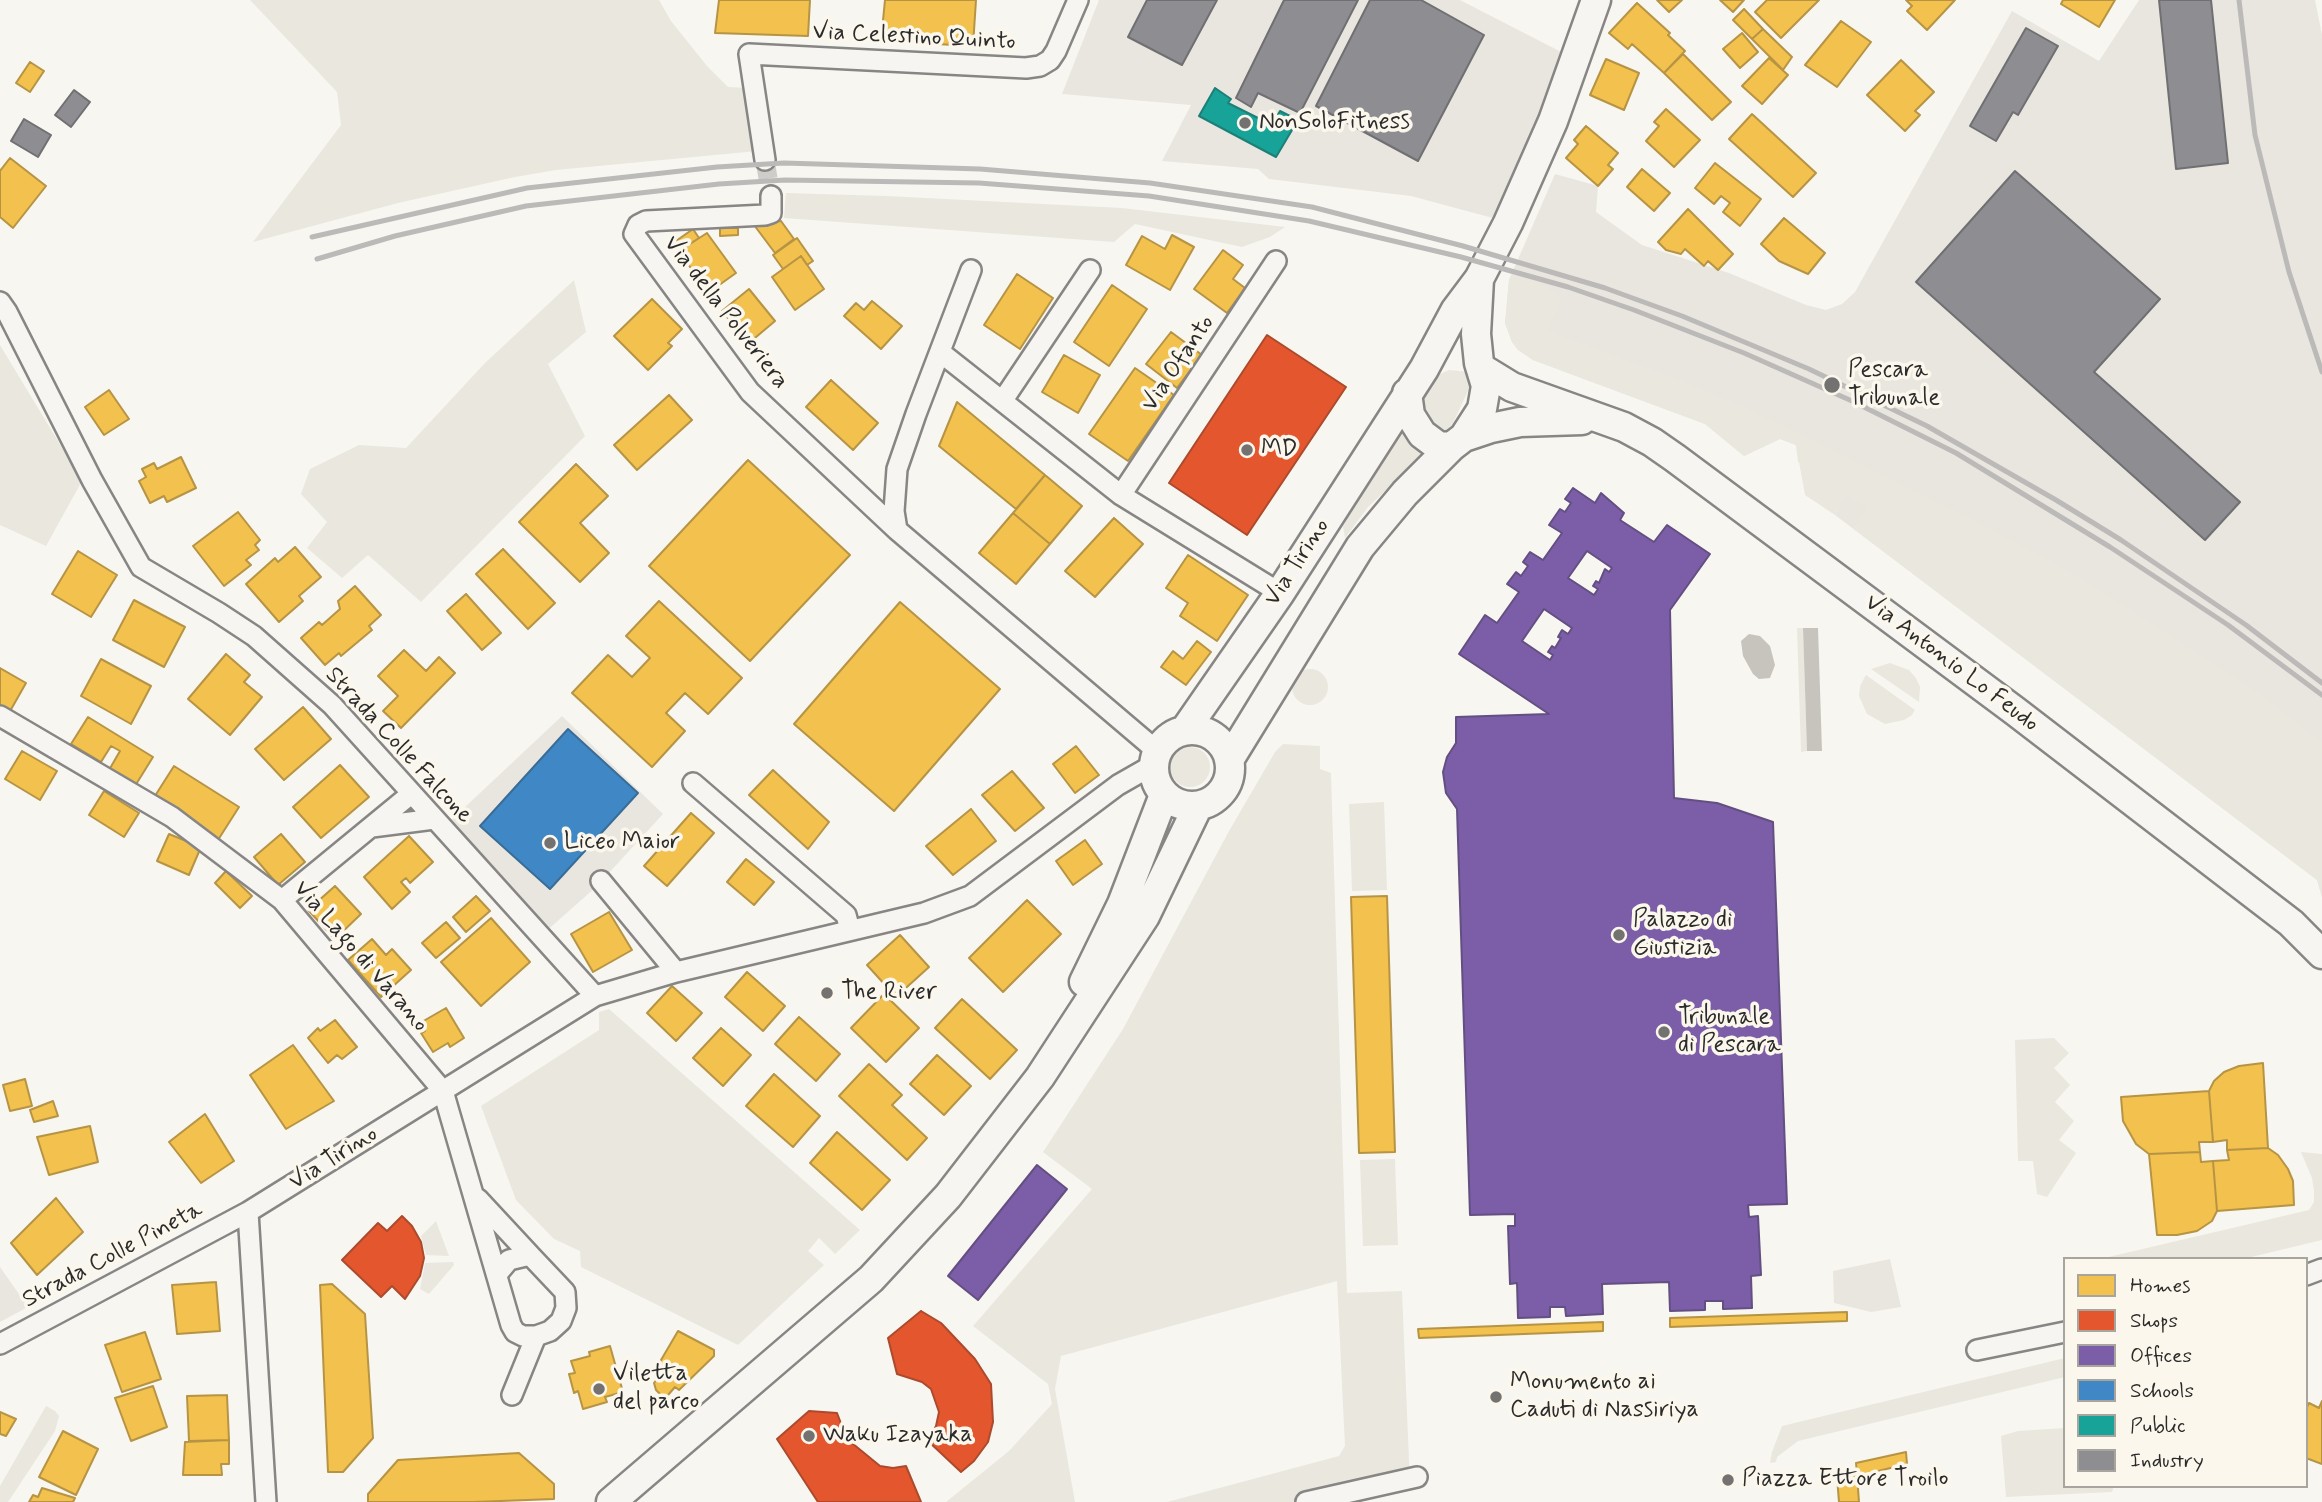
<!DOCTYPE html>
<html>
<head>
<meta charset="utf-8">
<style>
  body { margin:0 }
  #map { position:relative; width:2322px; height:1502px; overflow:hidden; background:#f8f6f0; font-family:Mynerve,sans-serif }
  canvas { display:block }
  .legend { position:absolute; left:2063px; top:1257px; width:245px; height:231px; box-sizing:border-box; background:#fbf7ec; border:2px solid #a8a59f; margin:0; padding:9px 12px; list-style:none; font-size:21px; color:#2b2b2b }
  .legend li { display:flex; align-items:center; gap:14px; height:35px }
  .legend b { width:35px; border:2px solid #a8a59f }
</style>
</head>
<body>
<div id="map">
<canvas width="2322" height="1502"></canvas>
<ul class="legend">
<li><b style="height:19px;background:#f2c14e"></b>Homes</li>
<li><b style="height:19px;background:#e4572e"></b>Shops</li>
<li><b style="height:19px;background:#7b5ea7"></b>Offices</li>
<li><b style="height:19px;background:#3f88c5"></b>Schools</li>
<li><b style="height:19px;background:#17a398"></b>Public</li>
<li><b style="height:19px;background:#8d8d92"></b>Industry</li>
</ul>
</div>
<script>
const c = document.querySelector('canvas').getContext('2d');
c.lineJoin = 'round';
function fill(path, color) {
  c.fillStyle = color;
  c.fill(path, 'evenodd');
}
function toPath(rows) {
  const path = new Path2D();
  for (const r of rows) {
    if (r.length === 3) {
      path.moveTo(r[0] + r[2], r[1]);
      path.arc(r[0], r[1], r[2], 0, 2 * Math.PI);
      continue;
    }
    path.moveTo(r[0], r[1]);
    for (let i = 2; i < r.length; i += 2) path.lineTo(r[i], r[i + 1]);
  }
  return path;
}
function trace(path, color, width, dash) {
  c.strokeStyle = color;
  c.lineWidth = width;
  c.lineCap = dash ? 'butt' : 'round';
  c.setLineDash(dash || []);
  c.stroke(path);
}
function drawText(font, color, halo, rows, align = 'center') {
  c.font = font + ' Mynerve,sans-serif';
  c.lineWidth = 7;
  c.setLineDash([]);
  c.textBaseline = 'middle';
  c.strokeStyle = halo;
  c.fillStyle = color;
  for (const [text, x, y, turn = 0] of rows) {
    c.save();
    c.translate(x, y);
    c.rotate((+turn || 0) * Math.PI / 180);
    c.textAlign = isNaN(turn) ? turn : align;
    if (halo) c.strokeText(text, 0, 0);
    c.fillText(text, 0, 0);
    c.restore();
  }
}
fill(toPath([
  [1099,0,1460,0,1569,56,1504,221,1411,196,1269,179,1258,169,1162,161,1191,105,1062,94],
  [2139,0,2315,0,2322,35,2322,897,2317,880,1835,515,1849,487,1798,462,1796,445,1780,439,1744,456,1705,424,1533,360,1518,350,1512,342,1505,323,1509,280,1555,174,1598,186,1596,212,1642,245,1729,273,1806,305,1826,310,1842,304,1855,292,2012,11,2099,61],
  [562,716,663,814,596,887,544,933,447,824],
  [1890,1259,1901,1307,1871,1312,1834,1303,1833,1271],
  [0,1267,28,1307,0,1322]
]), '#e9e6df');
fill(toPath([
  [250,0,659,0,671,21,707,66,728,87,749,88,757,151,556,170,515,177,398,203,253,242,341,125,337,92],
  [786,193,887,196,1122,208,1285,227,1270,237,1242,247,1135,224,1114,242,784,218],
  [1512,274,1542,284,1560,296,1561,301,1548,331,1692,385,1774,421,1987,527,2081,578,2259,693,2322,742,2322,897,2317,880,1854,529,1866,507,1846,495,1835,515,1805,495,1796,445,1780,439,1744,456,1705,424,1533,360,1519,350,1512,342,1505,323,1509,280],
  [574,280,586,332,548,364,585,436,421,602,368,555,342,578,307,548,327,522,301,494,310,469,359,445,406,448,485,363],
  [0,345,82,481,46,546,0,525],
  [1449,370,1470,372,1472,382,1454,421,1446,433,1435,429,1422,409,1421,400,1424,390,1434,377],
  [1410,420,1434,449,1400,477,1368,507,1345,538,1343,527,1348,517],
  [1797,628,1803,628,1807,751,1801,752],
  [1890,663,1909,670,1916,678,1920,687,1919,702,1871,669],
  [1310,687,18],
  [1866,675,1915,710,1912,715,1904,720,1885,724,1867,714,1859,696,1860,686],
  [1283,744,1320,746,1320,769,1331,773,1347,1293,1402,1291,1410,1485,1325,1502,1167,1502,1339,1456,1345,1446,1337,1281,1061,1356,1055,1389,1075,1502,946,1502,1009,1451,1052,1404,1048,1384,973,1326,1092,1189,1043,1152,1123,1029,1229,831,1275,752],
  [1190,767,20],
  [1384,802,1387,890,1352,891,1349,804],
  [609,1009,860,1230,835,1254,819,1238,808,1251,824,1265,738,1345,581,1267,580,1251,554,1239,516,1200,481,1106,599,1030,599,1012],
  [2054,1038,2069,1053,2054,1068,2070,1085,2055,1102,2074,1121,2059,1140,2076,1153,2047,1197,2037,1194,2033,1161,2018,1161,2015,1040],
  [2301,1152,2322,1154,2322,1240,2243,1259,2100,1259,2309,1210,2314,1202,2314,1191,2312,1178],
  [1395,1159,1398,1245,1363,1246,1360,1160],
  [436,1221,449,1256,426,1255,421,1236],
  [453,1262,454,1265,429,1294,420,1289,425,1263],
  [2065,1358,2065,1377,1798,1441,1777,1457,1776,1462,1770,1463,1772,1452,1782,1426],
  [46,1406,55,1411,59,1416,55,1431,8,1502,0,1502,0,1486],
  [2065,1428,2065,1486,2114,1486,2112,1492,2006,1497,2001,1436,2018,1431]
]), '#e9e7de');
fill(toPath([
  [1803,628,1818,628,1822,751,1807,751],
  [1749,634,1760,636,1770,646,1775,665,1770,678,1759,679,1753,674,1743,656,1741,641]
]), '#c6c4bd');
const homes = toPath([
  [719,0,810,0,808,36,715,33,719,0],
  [885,0,976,0,973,46,881,41,885,0],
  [1657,0,1682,0,1669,12,1657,0],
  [1720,0,1744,0,1733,12,1720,0],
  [1767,0,1819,0,1781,38,1755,12,1767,0],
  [1906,0,1955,0,1927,30,1907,11,1912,6,1906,0],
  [2063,0,2115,0,2099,27,2061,4,2063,0],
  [1637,3,1670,33,1668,35,1685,51,1664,73,1632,44,1628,49,1609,33,1637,3],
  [1744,9,1763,29,1752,39,1733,20,1744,9],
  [1841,21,1871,42,1837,87,1805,65,1841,21],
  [1763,29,1792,57,1783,70,1752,39,1763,29],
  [1742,33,1758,52,1740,68,1723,49,1742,33],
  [1683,54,1731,102,1712,120,1664,73,1683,54],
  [1769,58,1788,75,1762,104,1742,86,1769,58],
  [1606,59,1639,73,1624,110,1590,95,1606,59],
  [1901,60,1934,92,1915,111,1920,115,1905,131,1867,95,1901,60],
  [30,62,44,71,30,92,16,83,30,62],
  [1666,109,1700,140,1674,167,1646,141,1659,126,1654,122,1666,109],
  [1752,114,1816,173,1793,197,1729,139,1752,114],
  [1586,126,1618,153,1608,165,1613,169,1598,186,1566,158,1578,144,1574,140,1586,126],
  [10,158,46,186,13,228,0,217,0,171,10,158],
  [1715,163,1761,199,1740,226,1723,212,1730,203,1721,196,1714,204,1695,188,1715,163],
  [1642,169,1670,193,1654,211,1627,187,1642,169],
  [1688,209,1733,254,1718,270,1708,261,1704,266,1685,249,1681,254,1666,250,1658,242,1688,209],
  [1784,218,1825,253,1808,274,1779,261,1761,244,1784,218],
  [781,221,794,239,775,253,754,225,781,221],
  [720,228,738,228,738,235,720,236,720,228],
  [693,229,699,238,679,251,673,243,693,229],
  [707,233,736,273,708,293,679,251,707,233],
  [1172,235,1194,247,1170,290,1126,265,1142,236,1165,249,1172,235],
  [797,238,813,261,807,265,801,256,783,269,773,255,797,238],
  [1223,250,1243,265,1233,279,1245,288,1227,313,1194,289,1223,250],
  [801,256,824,289,795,310,772,277,801,256],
  [1017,274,1053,298,1020,349,984,325,1017,274],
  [1112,285,1147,309,1109,366,1074,342,1112,285],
  [749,289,775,321,749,343,722,311,749,289],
  [652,299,682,329,668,343,672,346,648,370,614,336,652,299],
  [872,301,902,326,881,349,844,316,856,303,864,310,872,301],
  [1171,332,1202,355,1177,388,1146,364,1171,332],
  [1064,355,1100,375,1078,413,1042,392,1064,355],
  [1135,368,1174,395,1128,461,1089,434,1135,368],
  [831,380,878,423,853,450,806,407,831,380],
  [109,390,129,419,104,435,85,407,109,390],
  [669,395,692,420,637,470,614,445,669,395],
  [957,402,1045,475,1016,509,939,446,957,402],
  [181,457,196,488,167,502,164,496,150,503,139,481,146,477,142,469,154,463,157,469,181,457],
  [748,460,850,555,750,661,649,566,748,460],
  [576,464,608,496,580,523,609,553,580,582,519,522,576,464],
  [1045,475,1082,506,1050,544,1013,513,1045,475],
  [238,512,260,540,255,545,259,550,246,560,251,565,224,586,193,546,238,512],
  [1013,513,1050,544,1016,584,979,553,1013,513],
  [1114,518,1143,544,1095,597,1065,571,1114,518],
  [295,547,321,577,299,596,303,601,279,622,246,584,275,558,278,562,295,547],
  [503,549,555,603,528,629,476,574,503,549],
  [78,551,117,575,91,617,52,594,78,551],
  [1188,555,1248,595,1217,641,1180,616,1188,603,1166,588,1188,555],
  [355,586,381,615,369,626,372,630,341,656,339,653,325,665,301,638,319,622,322,625,340,609,338,601,355,586],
  [466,594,501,633,482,650,447,611,466,594],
  [134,600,185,627,164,667,113,640,134,600],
  [659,601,742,678,708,714,685,693,666,713,685,731,652,767,572,693,608,655,632,677,650,658,626,636,659,601],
  [900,602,1000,689,894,811,794,724,900,602],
  [1197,641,1211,652,1186,685,1161,667,1173,651,1183,659,1197,641],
  [404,650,426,671,439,657,455,673,401,728,383,711,398,696,378,676,404,650],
  [226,654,250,675,244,682,262,697,230,735,188,699,226,654],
  [101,659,151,686,131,724,81,696,101,659],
  [0,668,26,683,9,713,0,708,0,668],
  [303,707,331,739,284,780,255,749,303,707],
  [88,717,153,757,135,786,109,770,120,751,111,746,101,762,71,744,88,717],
  [1076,746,1099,775,1075,793,1053,764,1076,746],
  [22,751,57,771,40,800,5,779,22,751],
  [340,765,369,797,321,838,293,807,340,765],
  [174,766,239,807,218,840,153,799,174,766],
  [773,770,829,822,808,849,749,795,773,770],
  [1012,771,1044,808,1015,831,982,795,1012,771],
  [104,791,139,813,124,837,89,815,104,791],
  [971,809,996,841,953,875,926,846,971,809],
  [691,813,714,833,667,886,644,866,691,813],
  [169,834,201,847,189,875,157,861,169,834],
  [281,834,305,862,278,885,254,857,281,834],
  [409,836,433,862,410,883,406,878,401,882,410,892,392,909,364,877,409,836],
  [1085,840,1102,864,1073,885,1056,861,1085,840],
  [746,859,774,882,754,905,727,882,746,859],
  [226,871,252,896,240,908,215,883,226,871],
  [335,886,361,914,335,939,308,910,335,886],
  [476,896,490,911,466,932,453,917,476,896],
  [1387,896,1395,1152,1359,1153,1351,897,1387,896],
  [1027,900,1061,934,1003,992,969,958,1027,900],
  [609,912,632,950,593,972,571,934,609,912],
  [491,918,530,962,481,1006,441,962,491,918],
  [446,922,460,938,436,958,422,943,446,922],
  [900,935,929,967,896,997,867,965,900,935],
  [372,939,386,955,392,949,411,970,381,997,348,960,372,939],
  [747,972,785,1006,763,1031,725,997,747,972],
  [672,986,702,1013,676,1041,647,1013,672,986],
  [884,994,919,1028,886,1062,851,1028,884,994],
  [962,999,1017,1050,990,1079,935,1028,962,999],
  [446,1008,464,1038,450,1047,448,1043,433,1052,421,1033,425,1031,420,1023,446,1008],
  [799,1017,840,1054,816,1081,775,1044,799,1017],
  [335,1020,357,1047,342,1059,337,1055,328,1063,308,1038,318,1028,320,1031,335,1020],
  [721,1028,751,1055,723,1086,693,1058,721,1028],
  [293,1045,334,1101,286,1129,250,1075,293,1045],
  [937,1055,971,1086,944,1115,910,1084,937,1055],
  [2263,1063,2268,1148,2227,1150,2227,1140,2213,1142,2209,1091,2214,1081,2224,1072,2239,1066,2263,1063],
  [869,1064,902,1095,892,1105,927,1138,907,1160,839,1096,869,1064],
  [774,1074,820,1116,793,1147,746,1106,774,1074],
  [25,1079,32,1106,10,1111,3,1085,25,1079],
  [2209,1091,2213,1142,2199,1142,2200,1152,2149,1154,2136,1144,2123,1121,2121,1097,2209,1091],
  [53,1101,58,1116,34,1122,30,1110,53,1101],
  [205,1114,234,1161,201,1183,169,1142,205,1114],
  [90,1126,98,1162,49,1175,37,1137,90,1126],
  [837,1132,890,1180,862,1210,810,1163,837,1132],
  [2268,1148,2278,1155,2288,1169,2293,1181,2294,1205,2217,1211,2213,1161,2229,1160,2227,1150,2268,1148],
  [2200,1152,2201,1162,2213,1161,2217,1211,2212,1221,2197,1231,2177,1235,2157,1235,2149,1154,2200,1152],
  [56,1198,83,1232,37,1275,11,1243,56,1198],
  [216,1282,220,1331,177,1334,172,1285,216,1282],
  [332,1284,365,1314,373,1438,343,1472,328,1472,320,1285,332,1284],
  [1847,1312,1847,1321,1670,1327,1670,1318,1847,1312],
  [1603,1322,1603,1331,1419,1338,1418,1329,1603,1322],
  [678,1331,714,1350,714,1356,679,1390,675,1387,668,1395,662,1396,656,1390,654,1383,660,1375,654,1372,678,1331],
  [145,1332,161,1379,122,1392,105,1345,145,1332],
  [610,1346,623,1392,605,1397,607,1402,583,1409,578,1391,574,1393,569,1374,575,1373,571,1361,590,1356,589,1352,610,1346],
  [153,1386,167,1427,131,1441,115,1398,153,1386],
  [227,1395,229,1440,189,1441,187,1396,227,1395],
  [2322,1401,2322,1464,2306,1458,2306,1409,2309,1403,2319,1408,2322,1401],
  [0,1412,16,1419,6,1436,0,1434,0,1412],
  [63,1431,98,1449,76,1495,39,1477,63,1431],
  [229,1440,229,1464,221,1464,222,1475,183,1475,185,1442,229,1440],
  [1906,1452,1907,1464,1866,1474,1867,1482,1858,1484,1856,1463,1906,1452],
  [519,1453,554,1484,554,1499,474,1502,368,1502,368,1494,398,1460,519,1453],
  [1857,1475,1859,1502,1839,1502,1837,1477,1857,1475],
  [42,1488,75,1498,73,1502,29,1502,33,1495,38,1497,42,1488]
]);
fill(homes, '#f2c14e');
trace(homes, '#b69444', 2);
const shops = toPath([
  [1267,335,1346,387,1247,535,1169,483,1267,335],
  [402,1216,412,1226,421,1242,424,1258,420,1276,405,1299,392,1286,381,1297,342,1260,378,1223,387,1231,402,1216],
  [921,1311,941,1323,975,1359,991,1384,993,1422,988,1442,974,1461,961,1472,928,1441,936,1426,939,1412,931,1389,922,1382,897,1374,888,1338,921,1311],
  [809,1411,837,1413,847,1439,880,1466,893,1468,906,1466,921,1502,818,1502,777,1439,809,1411]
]);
fill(shops, '#e4572e');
trace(shops, '#ac4a2d', 2);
const offices = toPath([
  [1573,488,1595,503,1601,493,1624,513,1620,520,1654,542,1667,525,1710,554,1670,610,1674,798,1717,803,1773,822,1787,1204,1748,1205,1749,1217,1758,1216,1761,1275,1751,1276,1752,1308,1723,1309,1723,1301,1705,1301,1705,1310,1670,1311,1669,1282,1602,1284,1603,1314,1566,1316,1565,1307,1550,1307,1550,1317,1518,1318,1517,1283,1510,1284,1508,1226,1515,1226,1515,1214,1470,1215,1457,809,1446,793,1443,772,1447,757,1456,743,1456,717,1549,714,1459,654,1485,615,1497,623,1519,592,1507,584,1516,572,1521,576,1528,566,1523,562,1530,552,1543,560,1562,533,1549,525,1560,509,1565,512,1571,503,1565,499,1573,488],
  [1587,551,1612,568,1609,572,1605,569,1599,583,1596,581,1593,586,1598,589,1594,595,1568,578,1587,551],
  [1544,609,1572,628,1568,634,1562,630,1558,637,1561,638,1555,648,1552,646,1548,652,1553,655,1550,660,1522,641,1544,609],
  [1037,1165,1067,1189,978,1300,948,1276,1037,1165]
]);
fill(offices, '#7b5ea7');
trace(offices, '#634f82', 2);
const schools = toPath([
  [568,729,638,793,550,889,480,826,568,729]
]);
fill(schools, '#3f88c5');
trace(schools, '#396c97', 2);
const public = toPath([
  [1215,88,1231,99,1228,103,1272,125,1280,111,1298,120,1276,157,1199,116,1215,88]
]);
fill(public, '#17a398');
trace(public, '#1d7f77', 2);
const industry = toPath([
  [1147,0,1217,0,1182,65,1128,37,1147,0],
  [1284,0,1358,0,1300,113,1258,93,1251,107,1236,98,1284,0],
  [1370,0,1421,0,1484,35,1418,161,1316,106,1370,0],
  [2159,0,2211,0,2228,163,2176,169,2159,0],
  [2026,28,2058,46,2018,115,2013,112,1996,141,1970,126,2026,28],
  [74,90,90,102,71,127,55,115,74,90],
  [24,119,51,135,38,157,11,141,24,119],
  [2015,171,2160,299,2094,372,2240,502,2205,540,1916,282,2015,171]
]);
fill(industry, '#8d8d92');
trace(industry, '#707073', 2);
trace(toPath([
  [765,160,771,196]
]), '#cfcdc9', 19, [19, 10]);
const street = toPath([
  [765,160,749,54,1026,68,1040,66,1050,60,1056,51,1078,0],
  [771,196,771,213,765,215,646,221,638,225,634,234,750,392,897,530,1157,751],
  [0,302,7,312,92,480,141,567,219,613,254,636,332,705,595,996],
  [940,352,1121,495,1280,593],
  [1003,400,1090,270],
  [1121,495,1276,261],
  [897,530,894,511,897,469,916,414,971,270],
  [0,716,172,817,282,900,443,1091,511,1325,515,1332,523,1336,536,1336,550,1331,561,1321,566,1308,565,1292,530,1255,509,1260,498,1273],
  [693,783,846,915,850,930],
  [372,827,434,819],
  [601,881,676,972],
  [282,900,411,794],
  [478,1199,530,1255],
  [248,1212,266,1502],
  [2306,1275,2322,1269],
  [0,1344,248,1212,595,996,676,972,924,913,970,896,1118,785,1153,765],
  [1977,1350,2065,1332],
  [512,1395,536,1336],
  [1306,1502,1417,1477]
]);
const secondary = toPath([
  [1481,368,1512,387,1624,427,1652,442,1675,458,2015,711,2291,923,2322,954],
  [1407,393,1410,415,1422,434,1438,446,1451,447],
  [1464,437,1491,428,1520,422,1582,420],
  [1192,768,38],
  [1185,730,1280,593,1424,369,1455,311,1479,279,1508,223,1553,121,1596,0],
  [1229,760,1360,547,1405,493,1451,447,1464,437,1482,409,1486,386,1479,363,1476,334,1479,279],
  [1084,982,1122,904,1164,795],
  [611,1502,871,1279,948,1196,1040,1077,1145,916,1198,806]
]);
trace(street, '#878684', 24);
trace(secondary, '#878684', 33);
trace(street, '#f6f5f1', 19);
trace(secondary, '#f6f5f1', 28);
trace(toPath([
  [2239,0,2255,135,2289,272,2322,372],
  [312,237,527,188,717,167,784,163,980,169,1150,183,1312,207,1463,246,1605,288,1682,316,1809,369,1927,426,2056,500,2121,540,2246,625,2322,683],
  [317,259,395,236,526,206,719,184,785,180,979,183,1149,196,1309,221,1461,257,1568,287,1634,310,1744,353,1852,401,1956,453,2110,547,2228,625,2322,695]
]), '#bcbab8', 5);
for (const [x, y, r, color] of [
  [1245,123,7,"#737270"],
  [1832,385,9,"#737270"],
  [1247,450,7,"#737270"],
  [550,843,7,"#737270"],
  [1619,935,7,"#737270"],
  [827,993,7,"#737270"],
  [1664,1032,7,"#737270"],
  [599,1389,7,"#737270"],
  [1496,1397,7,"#737270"],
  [809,1436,7,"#737270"],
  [1728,1480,7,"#737270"]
]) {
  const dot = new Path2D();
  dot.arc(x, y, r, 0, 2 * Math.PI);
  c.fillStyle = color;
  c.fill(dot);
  trace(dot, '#fbf7ec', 2.5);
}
drawText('24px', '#2b2b2b', '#fbf7ec', [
  ["Via Celestino Quinto",914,38,3],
  ["Via della Polveriera",725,313,52],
  ["Via Ofanto",1179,364,-56],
  ["Via Tirino",1298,563,-57],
  ["Via Antonio Lo Feudo",1951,664,37],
  ["Strada Colle Falcone",398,746,47],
  ["Via Lago di Varano",360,957,49],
  ["Via Tirino",334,1159,-32],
  ["Strada Colle Pineta",113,1256,-28]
]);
drawText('24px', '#2b2b2b', '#fbf7ec', [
  ["NonSoloFitness",1259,123],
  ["Pescara",1848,371],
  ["Tribunale",1848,399],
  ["MD",1261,450],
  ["Liceo Maior",564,843],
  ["Palazzo di",1633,921],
  ["Giustizia",1633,949],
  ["The River",841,993],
  ["Tribunale",1678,1018],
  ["di Pescara",1678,1046],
  ["Viletta",613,1375],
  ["del parco",613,1403],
  ["Monumento ai",1510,1383],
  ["Caduti di Nassiriya",1510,1411],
  ["Waku Izayaka",823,1436],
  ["Piazza Ettore Troilo",1742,1480]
], 'left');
</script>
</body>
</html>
